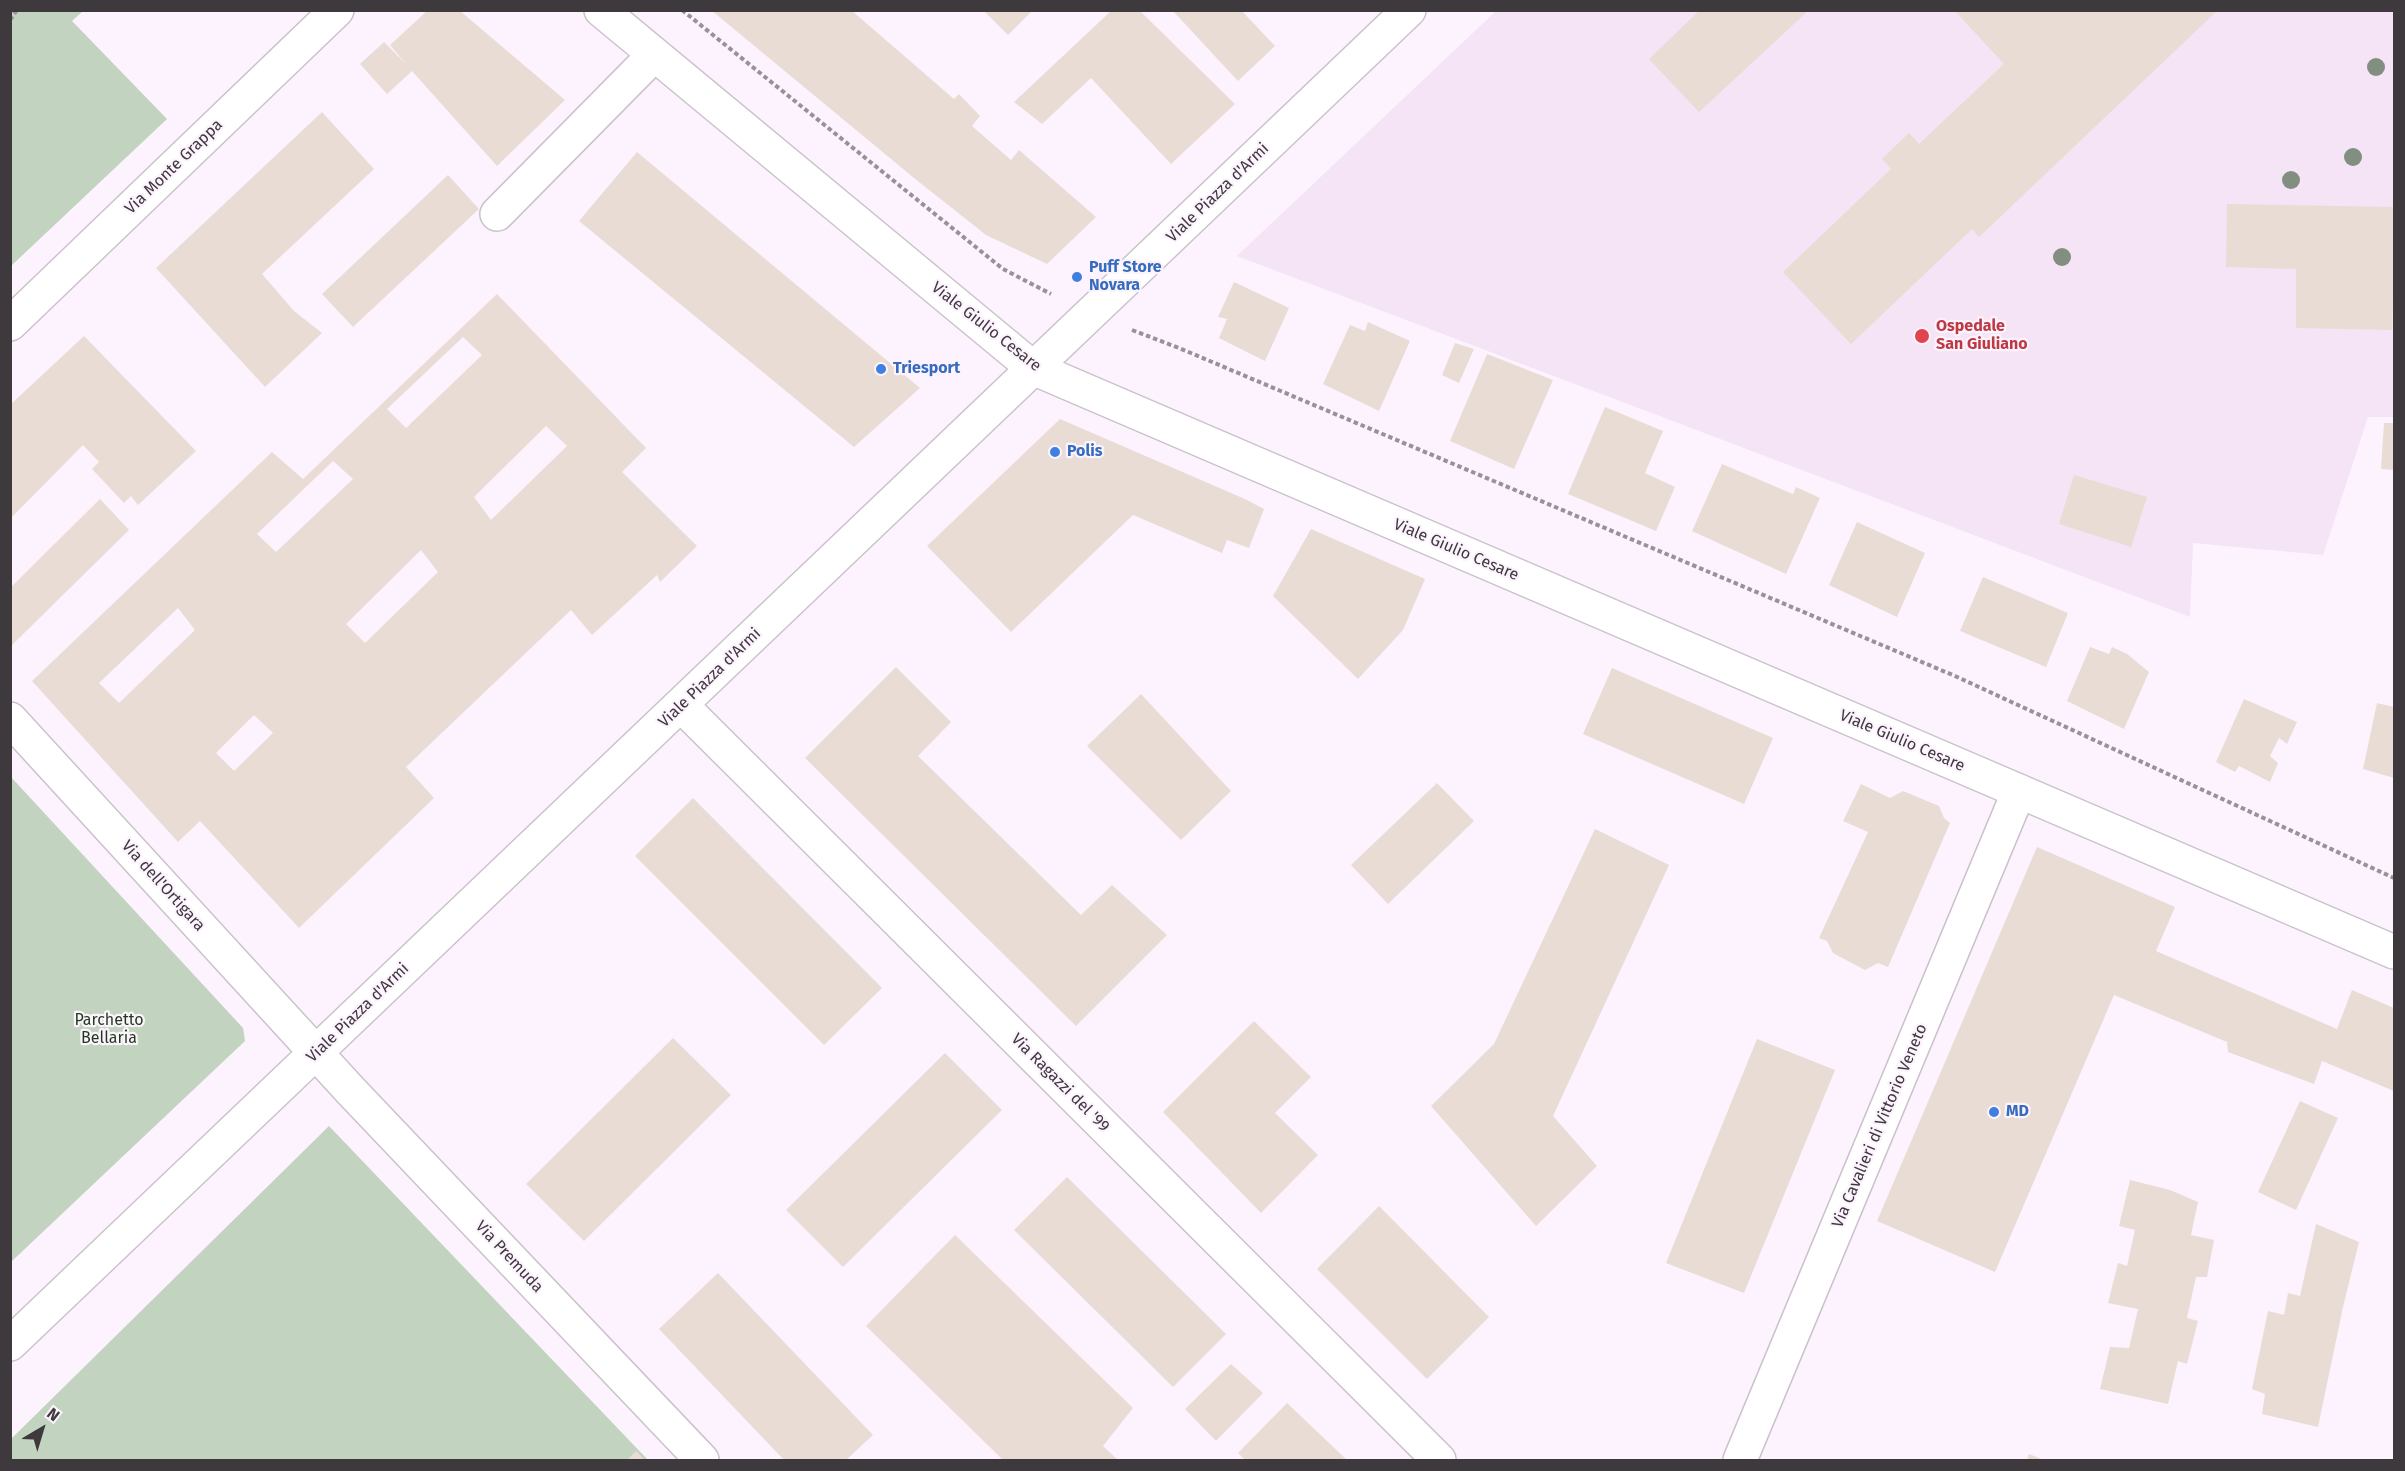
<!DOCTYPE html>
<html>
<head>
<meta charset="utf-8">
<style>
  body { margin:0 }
  #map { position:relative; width:2405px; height:1471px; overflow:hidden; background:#fdf3fe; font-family:"Fira Sans",sans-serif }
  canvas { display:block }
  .frame { position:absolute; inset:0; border:12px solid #3d393d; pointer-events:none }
  .north { position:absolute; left:12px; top:1399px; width:60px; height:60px; -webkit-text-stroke:4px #fdf3fe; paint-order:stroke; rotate:38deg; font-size:16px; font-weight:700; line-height:24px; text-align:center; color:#3d393d }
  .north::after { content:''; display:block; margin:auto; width:21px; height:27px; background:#3d393d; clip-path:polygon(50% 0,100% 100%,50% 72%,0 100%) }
</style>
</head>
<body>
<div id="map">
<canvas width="2405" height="1471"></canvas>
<div class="frame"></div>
<div class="north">N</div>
</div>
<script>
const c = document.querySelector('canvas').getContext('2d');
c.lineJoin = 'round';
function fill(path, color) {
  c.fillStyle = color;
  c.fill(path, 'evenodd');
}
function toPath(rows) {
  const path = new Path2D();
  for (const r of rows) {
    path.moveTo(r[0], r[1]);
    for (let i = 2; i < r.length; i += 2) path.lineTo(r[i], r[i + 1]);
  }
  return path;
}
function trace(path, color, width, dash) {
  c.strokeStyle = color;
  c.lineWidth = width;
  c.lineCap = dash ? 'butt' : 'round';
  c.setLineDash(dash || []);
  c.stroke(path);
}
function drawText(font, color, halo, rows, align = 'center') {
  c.font = font + ' "Fira Sans",sans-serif';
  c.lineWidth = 4.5;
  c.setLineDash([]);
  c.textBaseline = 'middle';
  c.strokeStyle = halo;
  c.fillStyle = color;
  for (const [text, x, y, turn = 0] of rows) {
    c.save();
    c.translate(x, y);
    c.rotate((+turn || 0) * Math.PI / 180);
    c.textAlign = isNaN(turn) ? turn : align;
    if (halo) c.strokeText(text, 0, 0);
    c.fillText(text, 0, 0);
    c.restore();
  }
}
fill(toPath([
  [1496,11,2394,11,2394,417,2368,417,2323,555,2193,543,2190,617,1237,256]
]), '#f4e4f5');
fill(toPath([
  [11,10,83,11,72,21,167,119,11,266],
  [11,777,243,1028,245,1041,11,1262],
  [329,1126,648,1460,11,1460,11,1439]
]), '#c2d3bf');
fill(toPath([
  [428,10,459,10,565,100,497,166,412,71,387,94,360,64,384,42,405,63,390,45],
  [711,10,851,10,954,99,959,94,980,116,972,126,1011,160,1019,150,1096,217,1047,264,986,235,914,178],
  [983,10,1033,10,1008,35],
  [1112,10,1139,10,1235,104,1171,164,1091,78,1042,124,1014,102],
  [1172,10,1241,10,1275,46,1238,81],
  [1700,10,1809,10,1699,112,1649,59],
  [1954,10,2218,10,1979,237,1972,229,1851,344,1783,272,1891,169,1882,159,1909,133,1919,144,2004,64],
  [322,112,374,169,262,274,294,311,322,333,265,387,156,268],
  [637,152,920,388,854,447,579,221],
  [448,175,479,209,353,327,322,294],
  [2227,204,2394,207,2394,290,2393,290,2392,330,2296,328,2296,269,2226,267],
  [1234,282,1289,308,1265,361,1219,338,1227,319,1218,317],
  [497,294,646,448,622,472,697,546,660,582,657,575,592,635,571,610,406,767,434,798,299,928,200,821,178,842,32,681,272,452,303,479],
  [463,337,482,355,406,428,387,409],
  [546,426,567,446,491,520,474,497],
  [333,461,353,479,276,552,257,534],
  [421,550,438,572,365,643,346,624],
  [178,608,195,630,119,703,99,683],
  [254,715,273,733,234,771,216,753],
  [1368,322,1410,341,1379,411,1323,384,1350,325,1365,331],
  [84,336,196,451,138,505,131,496,124,503,92,469,99,462,83,445,10,519,10,405],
  [1455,343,1474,349,1459,383,1442,375],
  [1487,354,1553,380,1514,469,1450,441],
  [1605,407,1663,431,1645,473,1675,487,1656,531,1568,494],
  [1060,419,1245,499,1264,509,1249,548,1227,540,1222,553,1133,515,1011,632,927,546],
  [2384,423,2394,423,2394,470,2381,469],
  [1722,464,1793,494,1796,487,1820,498,1786,574,1692,531],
  [2074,475,2147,497,2131,547,2059,524],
  [100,499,129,530,10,647,10,588],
  [1857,522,1925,553,1897,617,1829,585],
  [1311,529,1425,579,1403,630,1358,679,1273,596],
  [1983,577,2068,613,2046,667,1960,631],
  [2090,647,2109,654,2112,647,2127,654,2149,672,2124,729,2067,701],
  [896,667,951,722,918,756,1081,915,1112,885,1167,935,1076,1026,805,758],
  [1612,668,1773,738,1744,804,1583,734],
  [1141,694,1231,791,1181,840,1087,746],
  [2244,699,2297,722,2287,744,2279,738,2270,756,2278,763,2270,782,2239,766,2235,772,2216,762],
  [2377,703,2394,707,2394,778,2363,769],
  [1437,783,1474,821,1388,904,1351,865],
  [1861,784,1890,798,1903,791,1939,806,1944,818,1950,823,1888,967,1878,963,1865,970,1833,953,1827,941,1819,938,1868,832,1843,821],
  [693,798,882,988,824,1045,635,856],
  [1595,829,1669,865,1553,1116,1597,1166,1536,1226,1431,1106,1494,1044],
  [2037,847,2175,907,2156,951,2337,1029,2352,990,2394,1008,2394,1091,2322,1061,2314,1084,2228,1052,2227,1042,2114,995,1995,1272,1877,1221],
  [1254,1021,1311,1077,1275,1113,1318,1155,1261,1213,1163,1112],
  [673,1038,731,1095,584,1241,526,1184],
  [1757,1039,1835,1070,1744,1293,1666,1263],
  [945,1053,1002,1110,843,1267,786,1210],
  [2300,1101,2338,1118,2296,1210,2258,1192],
  [1067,1177,1226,1334,1173,1387,1014,1230],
  [2130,1180,2170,1190,2198,1202,2191,1235,2214,1240,2207,1277,2196,1277,2187,1318,2198,1321,2187,1364,2178,1361,2168,1404,2100,1389,2110,1347,2129,1348,2138,1309,2108,1303,2118,1263,2127,1266,2135,1230,2119,1226],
  [1379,1206,1489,1317,1427,1379,1317,1269],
  [2316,1224,2359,1242,2343,1307,2318,1427,2262,1414,2265,1394,2252,1389,2268,1311,2284,1315,2288,1293,2300,1296],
  [955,1235,1133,1408,1103,1446,1118,1460,1003,1460,866,1326],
  [718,1273,873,1435,846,1460,784,1460,659,1329],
  [1231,1364,1263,1393,1216,1441,1185,1409],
  [1287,1403,1347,1460,1245,1460,1238,1453],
  [636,1451,645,1460,627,1460],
  [2029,1454,2044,1460,2027,1460]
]), '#e9dcd5');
const minor = toPath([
  [497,214,654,55],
  [10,324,337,10],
  [681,705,1439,1460],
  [10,719,351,1091,702,1460],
  [10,1344,1409,10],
  [1740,1460,2019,791]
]);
const major = toPath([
  [601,10,1033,368,2394,952]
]);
trace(minor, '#cbc2cc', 36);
trace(major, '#cbc2cc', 36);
trace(toPath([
  [682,10,1003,269,1051,294],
  [10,20,17,10],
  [1132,330,1179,348,1955,676,2394,878]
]), '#989198', 4, [4.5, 3]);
trace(minor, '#fff', 33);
trace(major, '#fff', 33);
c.fillStyle = '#818e80';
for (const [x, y] of [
  [2376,67],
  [2353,157],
  [2291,180],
  [2062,257]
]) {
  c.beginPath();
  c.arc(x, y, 9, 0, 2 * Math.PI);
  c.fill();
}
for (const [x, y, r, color] of [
  [1077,277,6,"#3f7fe0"],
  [1922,336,8,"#e0444e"],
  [881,369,6,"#3f7fe0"],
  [1055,452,6,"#3f7fe0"],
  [1994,1112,6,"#3f7fe0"]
]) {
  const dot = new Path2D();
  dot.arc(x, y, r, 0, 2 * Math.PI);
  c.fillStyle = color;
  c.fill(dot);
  trace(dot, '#fdf3fe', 2);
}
drawText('16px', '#3d393d', '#fdf3fe', [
  ["Via Monte Grappa",174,167,-44],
  ["Viale Piazza d'Armi",1218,193,-44],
  ["Viale Giulio Cesare",986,327,38],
  ["Viale Giulio Cesare",1456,550,23],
  ["Viale Piazza d'Armi",710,678,-44],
  ["Viale Giulio Cesare",1902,741,23],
  ["Via dell'Ortigara",163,886,48],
  ["Viale Piazza d'Armi",358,1013,-44],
  ["Via Ragazzi del '99",1060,1083,45],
  ["Via Cavalieri di Vittorio Veneto",1880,1126,-67],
  ["Via Premuda",509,1257,47]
]);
drawText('bold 16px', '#366cbe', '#fdf3fe', [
  ["Puff Store",1089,268],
  ["Novara",1089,286],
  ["Triesport",893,369],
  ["Polis",1067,452],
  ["MD",2006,1112]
], 'left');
drawText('bold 16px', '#be3a42', '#fdf3fe', [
  ["Ospedale",1936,327],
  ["San Giuliano",1936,345]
], 'left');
drawText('16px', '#1c3c18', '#fdf3fe', [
  ["Parchetto",109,1021],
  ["Bellaria",109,1039]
]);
</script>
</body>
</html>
